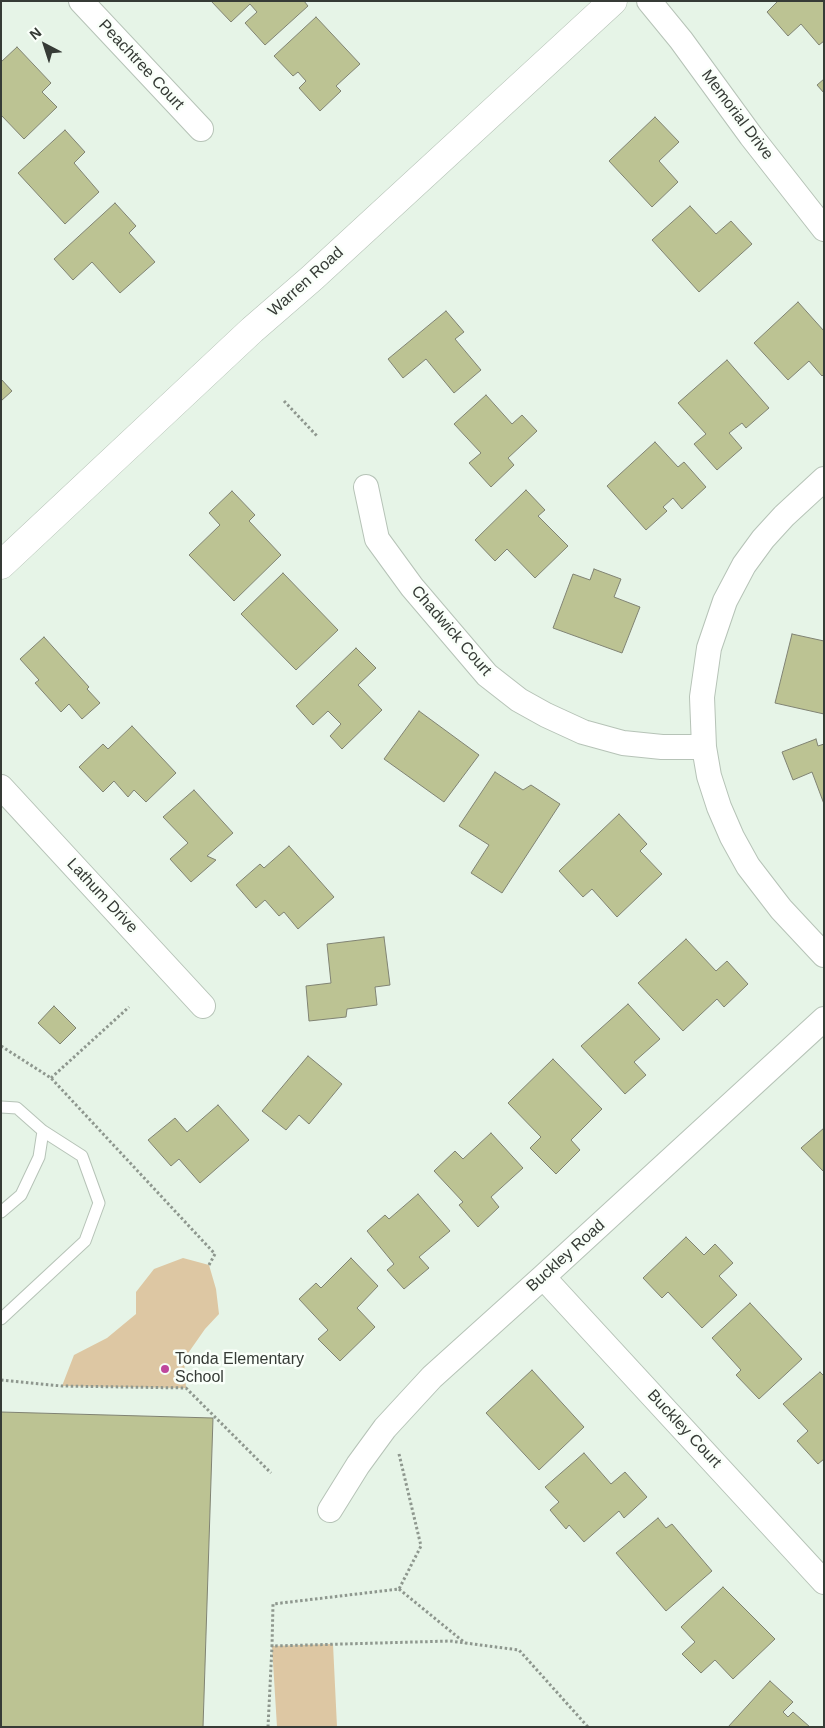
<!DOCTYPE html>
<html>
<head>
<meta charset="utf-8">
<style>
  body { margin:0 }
  #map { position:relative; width:825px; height:1728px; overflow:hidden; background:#e6f4e7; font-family:Helvetica,sans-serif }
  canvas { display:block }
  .frame { position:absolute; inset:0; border:2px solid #363b36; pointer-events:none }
  .north { position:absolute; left:20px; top:20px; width:50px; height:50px; -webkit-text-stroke:4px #f9fff9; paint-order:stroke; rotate:320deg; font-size:14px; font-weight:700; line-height:20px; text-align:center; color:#363b36 }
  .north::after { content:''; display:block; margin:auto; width:18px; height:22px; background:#363b36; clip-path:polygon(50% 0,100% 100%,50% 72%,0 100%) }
</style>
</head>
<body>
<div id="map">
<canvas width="825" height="1728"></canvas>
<div class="frame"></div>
<div class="north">N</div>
</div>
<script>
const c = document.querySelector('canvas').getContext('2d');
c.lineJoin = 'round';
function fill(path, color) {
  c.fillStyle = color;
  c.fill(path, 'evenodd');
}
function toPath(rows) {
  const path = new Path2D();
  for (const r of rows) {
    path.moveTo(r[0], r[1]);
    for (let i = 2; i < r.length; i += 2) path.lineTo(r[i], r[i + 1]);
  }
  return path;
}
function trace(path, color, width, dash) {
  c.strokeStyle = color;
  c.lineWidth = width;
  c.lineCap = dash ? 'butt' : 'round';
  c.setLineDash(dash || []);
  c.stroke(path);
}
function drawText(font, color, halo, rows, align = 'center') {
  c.font = font + ' Helvetica,sans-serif';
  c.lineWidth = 5;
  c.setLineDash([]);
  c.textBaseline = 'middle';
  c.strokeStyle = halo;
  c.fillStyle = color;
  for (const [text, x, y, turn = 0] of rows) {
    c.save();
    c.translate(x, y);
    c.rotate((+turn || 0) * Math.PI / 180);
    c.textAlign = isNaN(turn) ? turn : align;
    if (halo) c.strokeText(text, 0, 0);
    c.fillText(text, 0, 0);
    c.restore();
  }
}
fill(toPath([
  [183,1258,209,1265,216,1289,219,1314,205,1329,184,1359,186,1388,62,1386,74,1355,107,1338,136,1314,136,1292,154,1269],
  [333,1644,337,1727,277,1727,272,1646]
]), '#ddc7a3');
const building = toPath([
  [211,1,304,1,308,6,265,45,245,23,257,12,250,4,231,22,211,1],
  [778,1,824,1,824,41,819,45,801,24,788,36,767,12,778,1],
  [316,17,360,64,336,86,341,91,320,111,299,88,306,81,298,72,293,76,274,56,316,17],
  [17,47,51,83,42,92,57,107,24,139,1,115,1,62,17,47],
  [824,79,824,93,817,85,824,79],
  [655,117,679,142,659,161,678,182,652,207,609,161,655,117],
  [65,130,85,152,74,163,99,192,65,224,18,173,65,130],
  [115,203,136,226,129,233,155,262,120,293,92,262,73,280,54,259,115,203],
  [690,206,716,234,731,221,752,244,699,292,652,240,690,206],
  [798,302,824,331,824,374,822,376,809,361,788,380,754,343,798,302],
  [446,311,464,332,455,339,481,370,454,393,426,359,403,378,388,359,446,311],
  [727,360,769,408,746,428,742,423,729,433,742,448,717,470,694,444,706,434,678,403,727,360],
  [1,379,12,391,1,401,1,379],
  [486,395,512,424,522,415,537,431,508,458,514,465,491,487,469,463,481,453,454,424,486,395],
  [655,442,678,467,684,462,706,487,682,509,673,498,663,507,667,511,646,530,607,486,655,442],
  [526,490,545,510,538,516,568,546,535,578,507,549,495,561,475,540,526,490],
  [232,491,255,515,249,521,281,555,234,601,189,555,220,525,209,513,232,491],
  [594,569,621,579,614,597,640,607,622,653,553,628,573,574,590,580,594,569],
  [283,573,338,630,296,670,241,614,283,573],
  [792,634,824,641,824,714,775,703,792,634],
  [44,637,89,687,87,689,100,703,82,719,69,704,61,712,35,683,39,680,20,659,44,637],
  [356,648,376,668,358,685,382,710,342,749,330,736,341,724,328,711,313,725,296,706,356,648],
  [419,711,479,755,444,802,384,759,419,711],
  [132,726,176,773,146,802,134,790,128,797,114,781,103,792,79,767,103,744,108,749,132,726],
  [816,739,818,746,824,744,824,804,812,772,793,780,782,752,816,739],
  [495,772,523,790,531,785,560,804,502,893,471,873,489,845,459,826,495,772],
  [194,790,233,833,207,856,216,860,191,882,170,859,188,843,163,817,194,790],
  [619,814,647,844,640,851,662,874,617,917,592,889,583,897,559,871,619,814],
  [289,846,334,897,298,929,284,912,279,916,265,900,256,908,236,885,260,864,264,868,289,846],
  [384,937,390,985,375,987,377,1005,347,1009,346,1017,309,1021,306,986,331,983,327,944,384,937],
  [686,939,716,971,727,961,748,984,724,1007,717,999,683,1031,638,983,686,939],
  [628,1004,660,1039,634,1062,646,1075,625,1094,581,1046,628,1004],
  [54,1006,76,1028,60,1044,38,1023,54,1006],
  [308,1056,342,1084,309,1124,299,1115,286,1130,262,1111,308,1056],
  [553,1059,602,1109,571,1140,580,1150,556,1174,530,1148,541,1137,508,1103,553,1059],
  [218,1105,249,1140,200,1183,179,1159,171,1166,148,1140,175,1118,187,1132,218,1105],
  [824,1128,824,1172,801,1148,824,1128],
  [491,1133,523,1168,491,1197,499,1207,478,1227,459,1205,463,1202,434,1171,455,1151,463,1159,491,1133],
  [418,1194,450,1231,419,1257,429,1268,404,1289,387,1270,394,1264,367,1231,385,1215,389,1219,418,1194],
  [686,1237,704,1255,715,1244,733,1263,719,1276,737,1295,702,1328,668,1292,662,1298,643,1278,686,1237],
  [351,1258,378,1286,357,1308,375,1327,340,1361,318,1339,328,1330,299,1299,316,1283,321,1288,351,1258],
  [750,1303,802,1359,759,1399,736,1375,741,1370,712,1338,750,1303],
  [532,1370,584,1427,539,1470,486,1413,532,1370],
  [820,1372,824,1376,824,1459,818,1464,797,1441,808,1431,783,1404,820,1372],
  [1,1412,213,1418,203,1727,1,1727,1,1412],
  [584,1453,611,1484,625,1472,647,1497,624,1518,619,1511,584,1542,569,1525,566,1529,550,1510,559,1502,545,1487,584,1453],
  [658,1518,666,1528,672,1524,712,1571,666,1611,616,1553,658,1518],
  [723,1587,775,1639,733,1679,715,1660,701,1673,682,1654,695,1642,681,1627,723,1587],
  [770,1681,793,1702,783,1712,788,1717,793,1712,810,1727,728,1727,770,1681]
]);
fill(building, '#bcc393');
trace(building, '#808373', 1);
const lane = toPath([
  [1,1107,17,1108,43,1131,82,1156,99,1203,85,1241,1,1319],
  [1,1212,21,1195,39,1157,43,1131]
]);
const street = toPath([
  [81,1,201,129],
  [649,1,681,40,751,136,824,229],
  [824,479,784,516,763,539,744,565,725,601,709,648,702,697,704,747,709,776,719,807,732,837,748,866,781,909,824,955],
  [366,487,377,539,412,587,487,675,519,700,546,715,583,732,623,743,662,747,704,747],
  [1,787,203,1006],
  [543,1277,824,1582],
  [330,1510,358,1465,385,1428,432,1377,543,1277,824,1019]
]);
const secondary = toPath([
  [1,565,252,330,312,278,613,1]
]);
trace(lane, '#b6c3b7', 13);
trace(street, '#b6c3b7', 26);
trace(secondary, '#b6c3b7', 29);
trace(toPath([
  [284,401,317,436],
  [1,1046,51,1078,215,1254,209,1265],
  [51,1078,129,1007],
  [1,1380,62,1386,186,1388,271,1473],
  [399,1454,421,1546,399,1589,273,1604,272,1646,450,1641,519,1650,588,1727],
  [399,1589,465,1643],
  [268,1727,272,1646]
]), '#8e978e', 3, [2.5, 2.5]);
trace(lane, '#fff', 11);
trace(street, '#fff', 24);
trace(secondary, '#fff', 28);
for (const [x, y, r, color] of [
  [165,1369,5,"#bf479c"]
]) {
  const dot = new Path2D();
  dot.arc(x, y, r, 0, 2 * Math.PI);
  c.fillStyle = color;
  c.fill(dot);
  trace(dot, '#f9fff9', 2);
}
drawText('16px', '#363b36', '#f9fff9', [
  ["Peachtree Court",141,65,47],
  ["Memorial Drive",737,115,53],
  ["Warren Road",306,282,-42],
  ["Chadwick Court",451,631,49],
  ["Lathum Drive",102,896,47],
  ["Buckley Road",566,1256,-42],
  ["Buckley Court",684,1429,47]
]);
drawText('16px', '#363b36', '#f9fff9', [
  ["Tonda Elementary",175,1360],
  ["School",175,1378]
], 'left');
</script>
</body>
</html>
